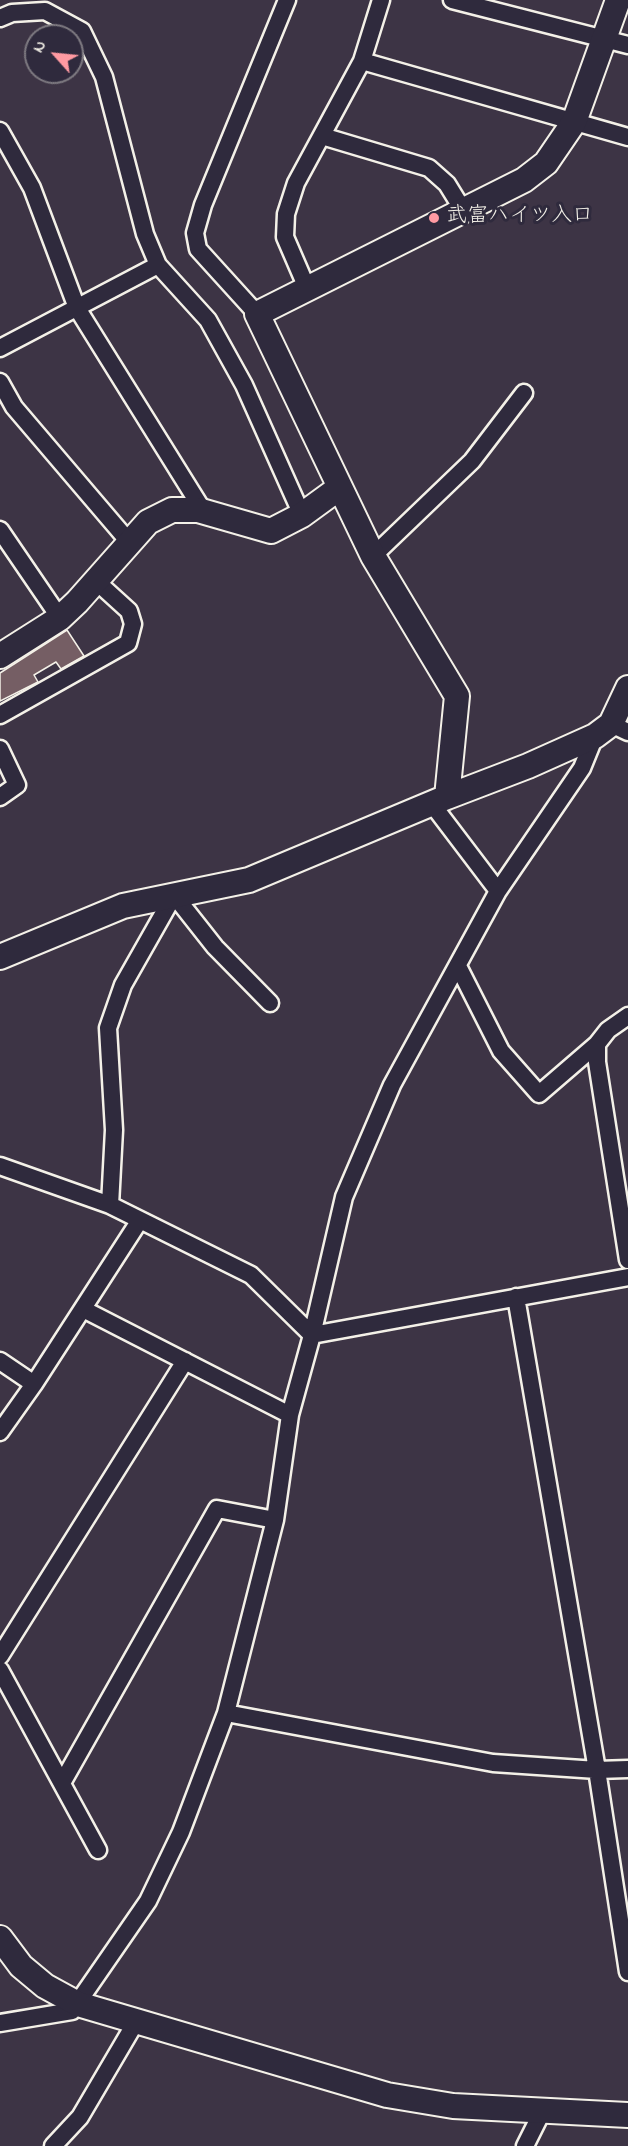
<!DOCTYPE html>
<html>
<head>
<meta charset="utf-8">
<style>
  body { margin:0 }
  #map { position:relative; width:628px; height:2146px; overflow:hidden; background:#3d3445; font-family:"Indie Flower",sans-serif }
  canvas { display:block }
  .north { position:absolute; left:24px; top:24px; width:60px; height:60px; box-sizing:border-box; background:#2f2a3d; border:2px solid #7e7a81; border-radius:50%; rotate:297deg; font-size:16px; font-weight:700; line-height:24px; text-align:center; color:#f4f1e8 }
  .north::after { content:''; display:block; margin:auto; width:21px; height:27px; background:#ff9aa2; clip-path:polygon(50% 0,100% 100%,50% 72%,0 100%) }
</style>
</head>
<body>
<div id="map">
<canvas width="628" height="2146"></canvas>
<div class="north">N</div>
</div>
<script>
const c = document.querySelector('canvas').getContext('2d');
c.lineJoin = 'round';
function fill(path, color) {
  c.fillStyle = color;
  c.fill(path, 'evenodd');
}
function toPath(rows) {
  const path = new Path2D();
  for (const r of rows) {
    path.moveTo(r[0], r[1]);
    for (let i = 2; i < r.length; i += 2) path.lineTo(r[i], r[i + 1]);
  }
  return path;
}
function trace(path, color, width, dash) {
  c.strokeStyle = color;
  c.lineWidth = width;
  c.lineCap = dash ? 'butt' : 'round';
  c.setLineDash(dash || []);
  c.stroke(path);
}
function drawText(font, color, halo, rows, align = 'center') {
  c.font = font + ' "Indie Flower","Klee One",sans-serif';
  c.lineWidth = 6;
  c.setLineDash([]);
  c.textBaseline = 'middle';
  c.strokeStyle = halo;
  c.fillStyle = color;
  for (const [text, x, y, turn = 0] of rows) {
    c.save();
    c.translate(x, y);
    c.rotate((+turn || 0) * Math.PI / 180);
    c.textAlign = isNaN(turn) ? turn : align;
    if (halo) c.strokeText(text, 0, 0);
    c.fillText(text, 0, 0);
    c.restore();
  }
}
const building = toPath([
  [67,630,84,656,61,669,56,662,34,675,38,682,0,701,0,673,67,630]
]);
fill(building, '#755e64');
trace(building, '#f4f1e8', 1.5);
const street = toPath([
  [452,0,628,45],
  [0,18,12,13,45,11,82,31,104,77,145,234,158,265,208,320,244,385,302,515],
  [362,61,628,137],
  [0,131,32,188,77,308,204,512],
  [322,136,429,168,447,184,463,210],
  [307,288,285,237,286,214,296,183,362,61,381,0],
  [257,314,198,249,195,233,203,205,287,0],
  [0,348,158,265],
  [0,382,14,407,130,543],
  [0,530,60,618],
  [373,556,472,461,524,393],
  [0,715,128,643,133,624,129,611,96,581],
  [611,724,628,732],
  [0,749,17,785,0,797],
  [432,804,498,891],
  [458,966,501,1051,539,1094,597,1044],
  [628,1016,608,1030,597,1044,597,1062,628,1260],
  [0,1166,110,1205,251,1275,312,1335],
  [110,1205,114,1130,108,1028,123,985,174,895,215,947,270,1003],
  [516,1297,597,1770,628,1972],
  [83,1309,290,1415],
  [312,1335,628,1277],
  [0,1361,34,1384],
  [0,1432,34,1384,140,1220],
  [0,1656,185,1361],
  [0,1670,98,1850],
  [226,1713,493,1763,597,1770,628,1769],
  [62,1783,217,1509,275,1520],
  [0,2023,72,2011,148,1901,181,1832,226,1713,275,1520,290,1415,312,1335,344,1197,392,1085,498,891,582,768,595,736],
  [53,2146,80,2117,137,2020],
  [525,2146,542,2112]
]);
const secondary = toPath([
  [0,656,60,618,77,602,148,522,172,510,198,510,271,531,302,515,339,488],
  [447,797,457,696,373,556,257,314,524,180,546,163,574,122,618,0],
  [0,957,123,906,249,880,447,797,528,766,595,736,611,724,628,688],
  [0,1938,21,1966,45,1986,78,2004,387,2095,453,2106,628,2115]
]);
trace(street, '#f4f1e8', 21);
trace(secondary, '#f4f1e8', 28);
trace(street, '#2f2a3d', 16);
trace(secondary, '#2f2a3d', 24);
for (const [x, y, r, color] of [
  [434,218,6,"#ff9aa2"]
]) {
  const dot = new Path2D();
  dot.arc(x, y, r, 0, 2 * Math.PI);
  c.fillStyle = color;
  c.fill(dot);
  trace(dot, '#2f2a3d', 2);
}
drawText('21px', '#f4f1e8', '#2f2a3d', [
  ["武富ハイツ入口",446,218]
], 'left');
</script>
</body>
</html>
